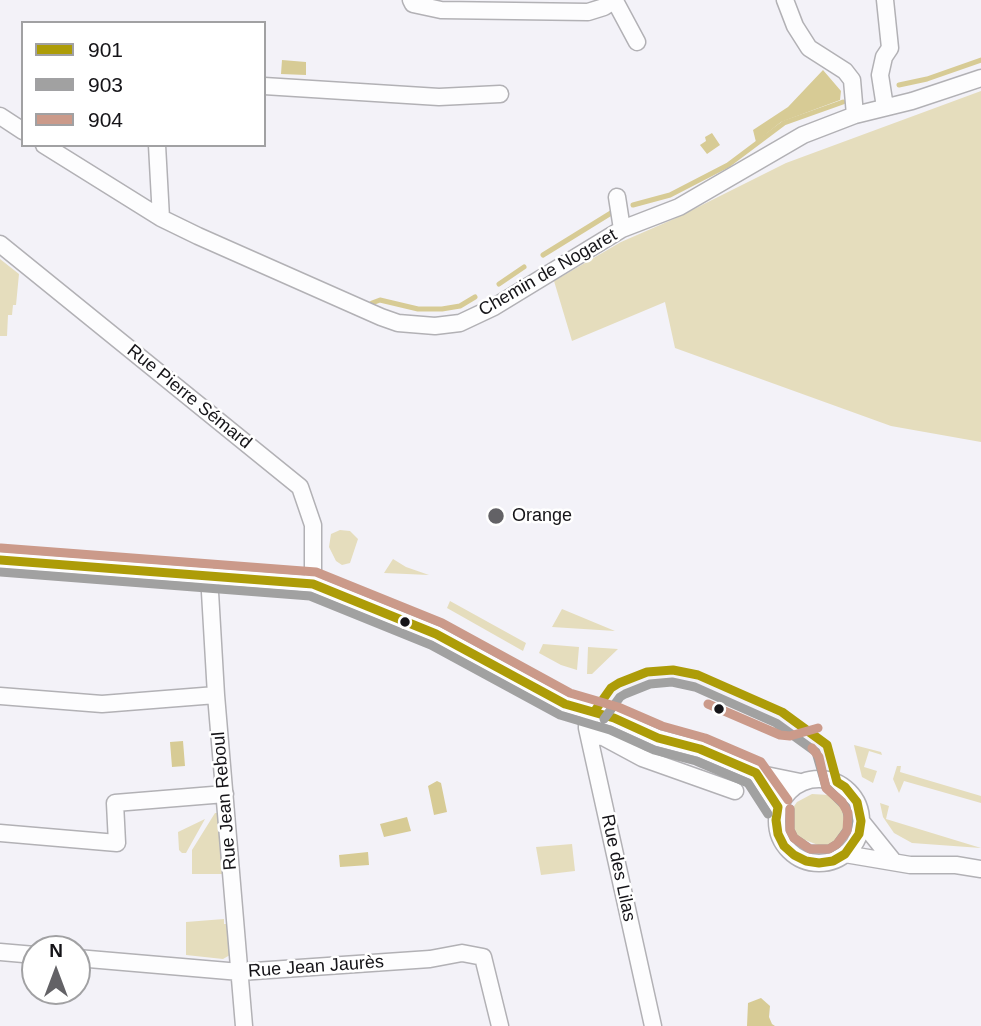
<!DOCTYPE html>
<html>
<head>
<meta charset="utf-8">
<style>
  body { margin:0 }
  #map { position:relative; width:981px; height:1026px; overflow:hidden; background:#f3f2f8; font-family:Arial,sans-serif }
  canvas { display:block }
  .legend { position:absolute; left:21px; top:21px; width:245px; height:126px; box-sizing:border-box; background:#fff; border:2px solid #a1a1a3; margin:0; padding:9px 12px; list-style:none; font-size:21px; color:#151418 }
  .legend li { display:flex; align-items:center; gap:14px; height:35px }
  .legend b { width:35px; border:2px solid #a1a1a3 }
  .north { position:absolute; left:21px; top:935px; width:70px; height:70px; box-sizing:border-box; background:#fff; border:2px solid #a1a1a3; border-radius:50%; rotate:0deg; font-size:19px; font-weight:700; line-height:28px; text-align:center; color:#151418 }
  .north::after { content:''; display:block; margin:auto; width:24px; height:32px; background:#636266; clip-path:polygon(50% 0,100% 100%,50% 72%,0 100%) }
</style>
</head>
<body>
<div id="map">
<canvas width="981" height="1026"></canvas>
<ul class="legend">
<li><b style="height:9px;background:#ad9c08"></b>901</li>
<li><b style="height:9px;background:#a1a1a1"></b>903</li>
<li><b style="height:9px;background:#cb9a8a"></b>904</li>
</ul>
<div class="north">N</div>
</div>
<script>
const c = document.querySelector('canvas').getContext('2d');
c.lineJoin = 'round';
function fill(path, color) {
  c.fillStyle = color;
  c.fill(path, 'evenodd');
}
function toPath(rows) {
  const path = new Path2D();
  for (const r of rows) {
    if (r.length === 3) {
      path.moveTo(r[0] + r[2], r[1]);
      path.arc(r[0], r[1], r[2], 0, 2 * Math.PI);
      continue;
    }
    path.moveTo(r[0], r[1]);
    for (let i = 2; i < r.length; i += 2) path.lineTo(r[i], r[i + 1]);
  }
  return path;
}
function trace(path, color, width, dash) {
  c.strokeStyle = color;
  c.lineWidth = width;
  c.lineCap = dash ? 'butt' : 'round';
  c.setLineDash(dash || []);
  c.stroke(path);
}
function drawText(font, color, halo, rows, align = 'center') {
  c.font = font + ' Arial,sans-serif';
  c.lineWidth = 5;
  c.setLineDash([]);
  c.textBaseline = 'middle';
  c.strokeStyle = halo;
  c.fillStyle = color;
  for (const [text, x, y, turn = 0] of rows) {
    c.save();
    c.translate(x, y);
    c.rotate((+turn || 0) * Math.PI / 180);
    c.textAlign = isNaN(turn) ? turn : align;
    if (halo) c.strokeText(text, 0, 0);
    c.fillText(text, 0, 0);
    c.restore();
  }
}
fill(toPath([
  [981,91,981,442,891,426,675,348,665,302,572,341,554,281,621,242,676,218,786,163],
  [0,259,19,274,16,305,13,305,12,315,8,315,7,336,0,336],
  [340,530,350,531,358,539,350,563,342,565,336,561,329,547,331,534],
  [393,559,406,567,429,575,384,573],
  [450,601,526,643,523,651,447,608],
  [562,609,615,631,552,627],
  [543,644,579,647,577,670,561,665,539,653],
  [588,647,618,649,592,674,587,674],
  [854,745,881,752,882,755,869,751,864,767,877,771,873,783,862,777],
  [897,766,901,766,900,772,981,796,981,803,904,781,899,793,893,779],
  [812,794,829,795,836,800,845,814,847,822,842,838,836,844,822,850,818,845,805,840,799,843,790,826,792,809,797,802],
  [880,803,889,806,886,819,981,848,912,843,894,833,883,817],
  [215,813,219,813,224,874,192,874,192,850],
  [205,819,186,853,182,853,179,850,178,832],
  [572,844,575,871,541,875,536,847],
  [224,919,224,924,227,924,230,955,223,959,186,955,186,922]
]), '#e5ddbd');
fill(toPath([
  [282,60,306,62,306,75,281,74],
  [823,70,841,91,840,100,781,122,756,142,753,130,788,107],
  [712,133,720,145,707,154,700,145,706,141,705,137],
  [183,741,185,766,172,767,170,742],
  [437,781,441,783,447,812,434,815,428,786],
  [407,817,411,831,384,837,380,824],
  [368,852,369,865,340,867,339,855],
  [761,998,770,1006,769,1017,772,1024,775,1026,747,1026,748,1003]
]), '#d7cb95');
trace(toPath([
  [899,85,927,79,981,60],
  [633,205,670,195,728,165,784,123,843,102],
  [543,255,611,213],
  [499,284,524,267],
  [372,303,380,300,418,309,442,309,460,306,475,297]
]), '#d7cb95', 5);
const minor = toPath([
  [411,0,413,4,441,10,588,12,604,7,615,0],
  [785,0,795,26,809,48,845,71,852,80,855,115],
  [615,1,637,42],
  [264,86,439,97,500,94],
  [885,107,880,75,884,57,890,48,885,0],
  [0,116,23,131],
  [44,145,161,218,198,236,381,317,398,323,435,326,460,323,494,307,622,229,679,207,803,135,855,115,912,101,981,78],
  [157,145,161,218],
  [617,197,622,229],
  [0,244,300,487,313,525,313,584],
  [0,560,313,584,436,634,565,704,614,718,658,738,700,749,756,773,800,782],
  [209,575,216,695,244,1026],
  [0,696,102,704,216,695],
  [594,712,587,722,587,728,653,1026],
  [589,736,603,737,642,758,735,791],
  [756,773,778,807],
  [819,821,42],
  [861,821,894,862],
  [0,833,117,843,115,803,225,794],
  [845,854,910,865,956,865,981,869],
  [0,952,35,955],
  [77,958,240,972,430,959,462,953,483,957,500,1026]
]);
trace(minor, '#b2b1b5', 19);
trace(minor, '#fdfdfe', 16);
trace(toPath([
  [0,560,313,584,436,634,565,704,614,718,658,738,700,749,756,773,778,807],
  [594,712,611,688,619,683,647,672,673,670,698,675,782,712,827,745,837,782,845,787,857,802,861,821,859,834,845,854,833,861,819,863,806,861,794,855,784,846,778,834,776,820,778,807]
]), '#ad9c08', 9);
trace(toPath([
  [0,572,310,596,431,645,560,715,610,730,654,750,696,761,748,783,768,814],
  [604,719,620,697,625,694,650,684,672,682,695,687,776,723,816,752,826,787,846,807,849,821,847,830,837,844,829,849,810,849,794,838,790,830,790,809]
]), '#a1a1a1', 9);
trace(toPath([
  [1,548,316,572,442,623,570,693,618,707,662,726,705,738,761,762,788,800],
  [708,704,780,735,790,736,818,728],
  [790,809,790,830,794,838,810,849,829,849,837,844,847,831,848,813,842,802,826,788,819,757,812,748]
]), '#cb9a8a', 9);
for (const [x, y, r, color] of [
  [496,516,9,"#636266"],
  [405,622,6,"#151418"],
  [719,709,6,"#151418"]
]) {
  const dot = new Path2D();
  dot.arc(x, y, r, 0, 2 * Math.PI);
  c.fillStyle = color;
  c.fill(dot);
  trace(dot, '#fff', 2.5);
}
drawText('18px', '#151418', '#fff', [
  ["Chemin de Nogaret",548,273,-30],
  ["Rue Pierre Sémard",189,397,39],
  ["Rue Jean Reboul",225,801,-95],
  ["Rue des Lilas",618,868,78],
  ["Rue Jean Jaurès",316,967,-4]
]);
drawText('18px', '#151418', '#fff', [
  ["Orange",512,516]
], 'left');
</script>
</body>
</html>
